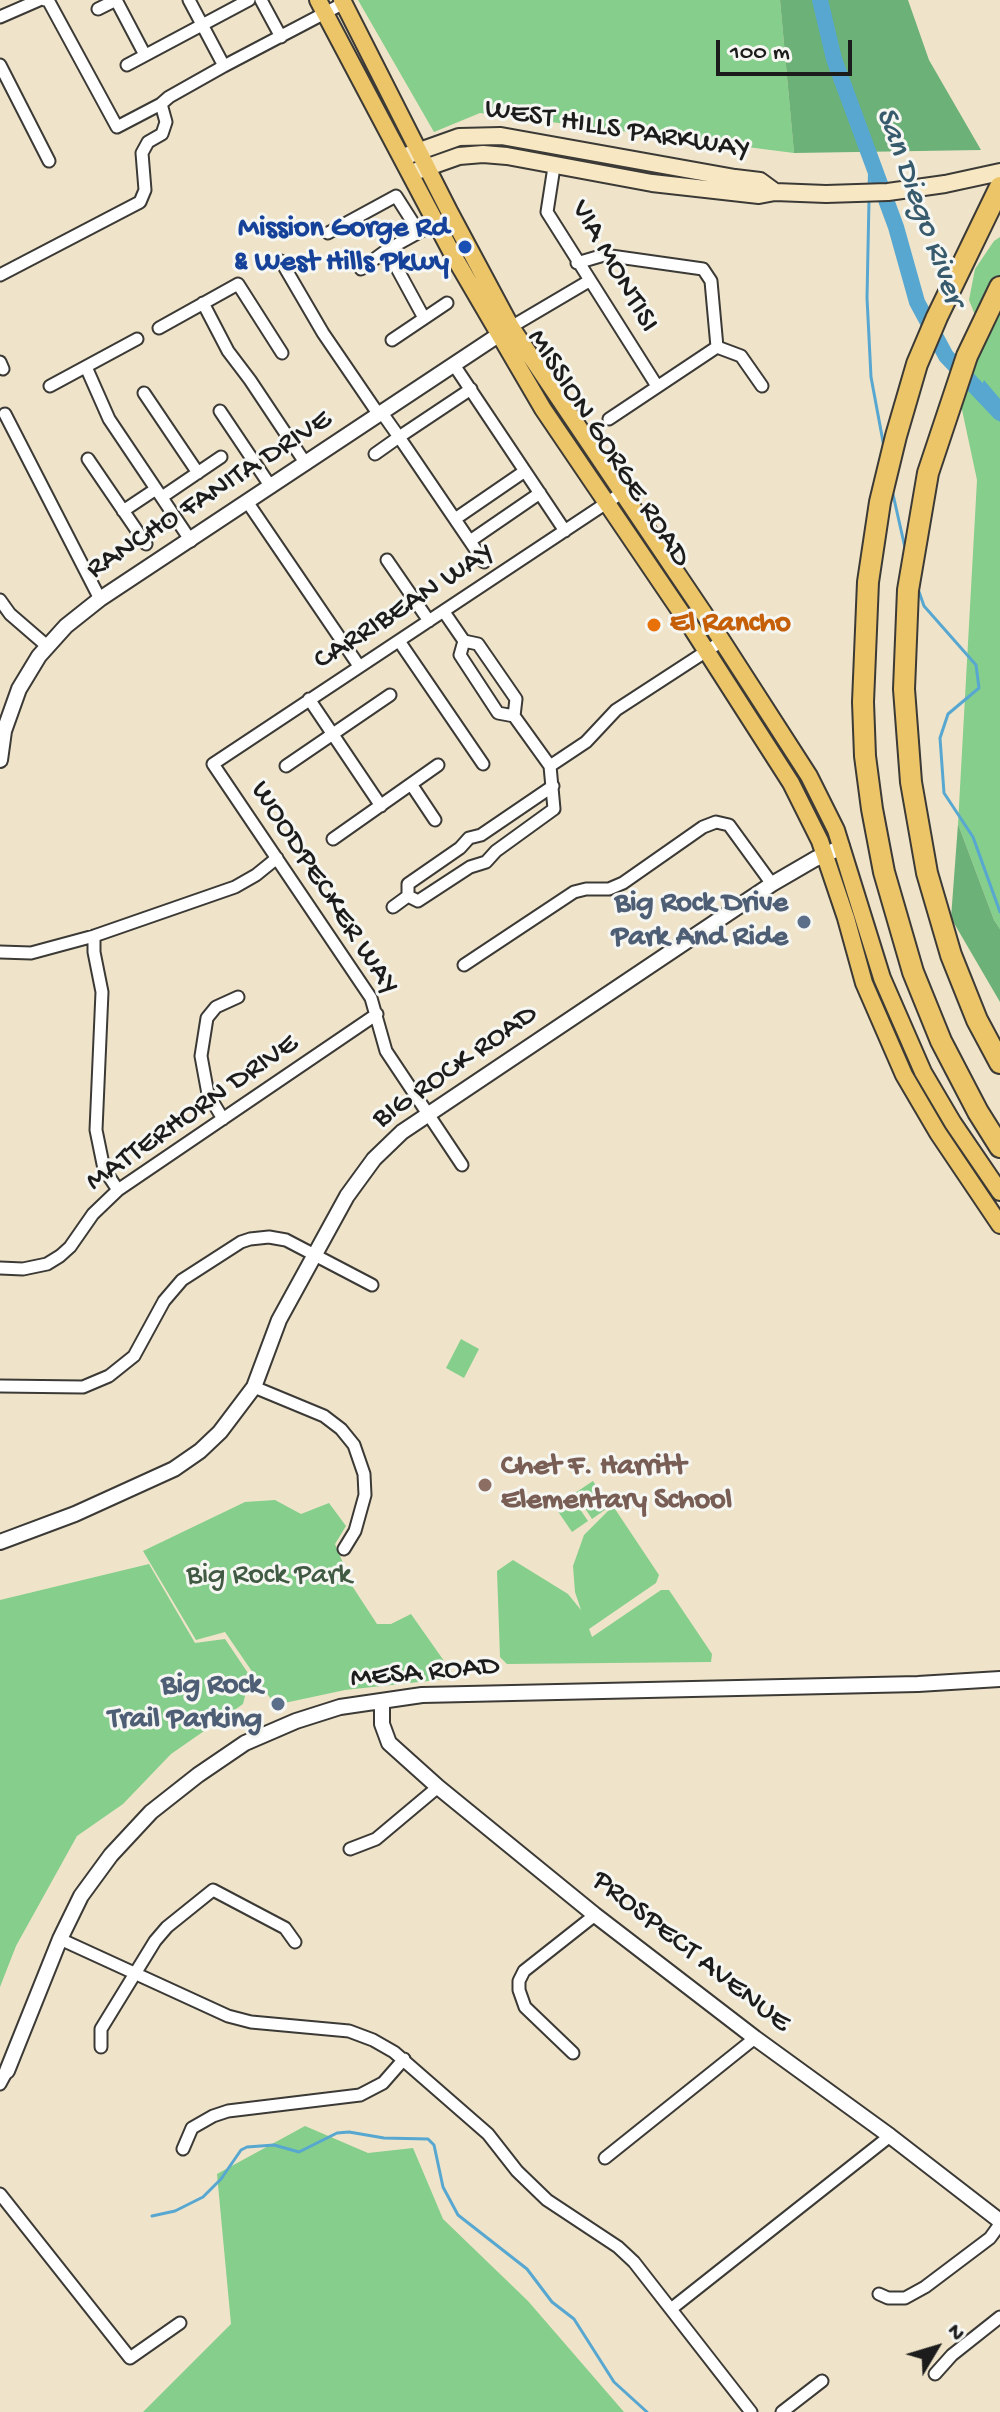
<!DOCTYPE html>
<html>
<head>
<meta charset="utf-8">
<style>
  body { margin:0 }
  #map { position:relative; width:1000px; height:2412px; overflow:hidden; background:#efe4c9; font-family:"Gochi Hand",sans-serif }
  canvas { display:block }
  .north { position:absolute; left:896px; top:2308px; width:80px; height:80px; -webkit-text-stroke:6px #f6f6f2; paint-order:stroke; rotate:52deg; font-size:22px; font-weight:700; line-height:32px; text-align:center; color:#1c1c1c }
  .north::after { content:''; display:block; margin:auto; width:28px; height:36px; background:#1c1c1c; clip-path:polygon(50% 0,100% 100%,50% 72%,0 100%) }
  .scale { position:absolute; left:716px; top:40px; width:136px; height:36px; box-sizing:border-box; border:4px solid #1c1c1c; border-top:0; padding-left:10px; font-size:24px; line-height:28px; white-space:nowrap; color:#1c1c1c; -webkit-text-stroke:6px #f6f6f2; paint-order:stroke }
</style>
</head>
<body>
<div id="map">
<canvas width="1000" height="2412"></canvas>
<div class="north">N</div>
<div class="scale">100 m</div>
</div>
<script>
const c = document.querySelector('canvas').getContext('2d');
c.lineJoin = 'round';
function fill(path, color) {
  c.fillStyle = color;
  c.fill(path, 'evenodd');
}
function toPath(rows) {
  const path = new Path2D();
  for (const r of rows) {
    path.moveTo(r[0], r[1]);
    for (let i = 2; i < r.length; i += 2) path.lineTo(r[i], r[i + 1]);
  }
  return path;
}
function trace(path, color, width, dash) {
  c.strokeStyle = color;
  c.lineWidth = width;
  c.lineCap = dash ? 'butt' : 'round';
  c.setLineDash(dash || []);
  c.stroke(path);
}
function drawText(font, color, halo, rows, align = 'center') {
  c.font = font + ' "Gochi Hand",sans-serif';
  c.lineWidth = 6;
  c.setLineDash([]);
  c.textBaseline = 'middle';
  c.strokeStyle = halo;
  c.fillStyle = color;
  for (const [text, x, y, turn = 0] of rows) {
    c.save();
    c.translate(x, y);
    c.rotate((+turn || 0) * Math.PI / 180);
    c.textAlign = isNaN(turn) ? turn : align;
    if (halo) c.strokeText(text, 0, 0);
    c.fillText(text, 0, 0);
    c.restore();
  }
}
fill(toPath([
  [358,0,780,0,794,153,480,113,434,132],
  [1000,237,1000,929,994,920,958,824,977,480,961,405,981,330,969,300,975,269,994,241],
  [461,1339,479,1349,464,1378,446,1368],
  [593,1481,609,1507,592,1519,575,1493],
  [571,1496,588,1521,572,1532,555,1507],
  [275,1500,301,1514,329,1503,346,1526,335,1544,343,1563,343,1572,377,1624,391,1624,411,1614,456,1678,345,1690,275,1705,225,1632,196,1640,143,1551,245,1502],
  [613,1506,659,1575,656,1583,589,1629,592,1637,661,1590,669,1590,712,1654,711,1662,507,1664,500,1657,497,1571,513,1560,568,1594,581,1610,575,1592,573,1566,584,1535],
  [149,1564,195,1643,225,1639,250,1676,243,1704,171,1754,123,1804,77,1836,16,1946,0,1987,0,1600],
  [305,2126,368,2153,413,2148,443,2219,528,2301,624,2412,143,2412,231,2324,217,2174]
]), '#85ce8b');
fill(toPath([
  [780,0,908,0,929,60,981,150,794,153],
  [958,824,994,920,1000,929,1000,1002,951,918]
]), '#6cb177');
fill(toPath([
  [984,380,1000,399,1000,422,978,395]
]), '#57a7d1');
trace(toPath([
  [869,188,870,160],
  [869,200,867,298,871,377,884,447],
  [892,490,906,552],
  [917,586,924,606,976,665,979,688,948,714,940,738,944,793,973,837,1000,912],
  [152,2216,175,2211,203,2197,221,2179,241,2150,247,2147,274,2145,299,2152,337,2133,349,2132,384,2138,428,2139,434,2145,443,2187,458,2215,527,2269,552,2302,574,2319,614,2382,647,2412]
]), '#57a7d1', 3);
trace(toPath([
  [820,0,834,59,896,227,917,302,946,356,1000,413]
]), '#57a7d1', 16);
const minor = toPath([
  [45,0,48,0,117,127,161,104,169,97,224,66,344,3],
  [116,0,145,55],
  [189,0,224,66],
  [261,0,281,37],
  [98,9,116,0],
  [0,17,39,0],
  [0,65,49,161],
  [127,65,249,0],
  [554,167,547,212,657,386],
  [328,233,396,196,419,232],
  [387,250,424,318],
  [281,261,323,333,379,415],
  [577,263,604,255,703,269,711,281,717,347,609,419],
  [361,269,387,250,436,223],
  [0,275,140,202,145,190,142,153,148,142,162,134,166,122,161,104],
  [203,303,228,351,250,380,306,464],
  [511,327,589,281],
  [159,328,238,284,282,353],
  [392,340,447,303],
  [717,347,741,356,762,386],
  [0,362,3,369],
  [454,365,565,531],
  [86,367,109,419,191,541],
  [50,386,137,339],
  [144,393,198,473],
  [220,411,271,487],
  [382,413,399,437,471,389],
  [5,414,100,599],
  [375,454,399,437,484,562],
  [88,459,146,544],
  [162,497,221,457],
  [248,503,359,666],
  [123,511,156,489],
  [455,519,525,471],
  [470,541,540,493],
  [387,560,429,621],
  [0,600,10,614,47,646],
  [399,641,483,764],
  [464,641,460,655,498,713,514,716],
  [309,699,381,806],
  [286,766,390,695],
  [550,766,586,742,616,710,722,641],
  [411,784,435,820],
  [333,839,438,765],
  [408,896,418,901,470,867,486,862,496,851,554,809,550,766,514,716,516,699,478,644,464,641,444,612],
  [408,896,408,884,460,848,469,838,481,835,553,786],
  [393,907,408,896],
  [94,936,94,952,102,992,96,1130,104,1169,118,1190],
  [0,952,31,953,94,936,235,887,256,875,277,858],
  [464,965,574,892,586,889,609,889,623,883,703,827,716,822,729,825,772,884],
  [223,1119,208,1094,201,1056,207,1018,216,1007,238,997],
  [462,1165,386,1051,371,998,213,764,623,492],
  [0,1268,23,1269,47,1264,60,1256,70,1247,93,1214,118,1190,377,1014],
  [0,1386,83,1387,109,1376,134,1356,164,1301,182,1280,241,1242,250,1239,269,1237,286,1240,372,1285],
  [254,1387,324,1416,341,1429,354,1445,364,1474,365,1495,355,1531,344,1549],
  [350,1849,376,1839,438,1787],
  [60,1939,228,2016,251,2022,349,2031,373,2040,394,2052,488,2134,517,2171,547,2200,618,2247,634,2262,751,2412],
  [101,2047,101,2029,155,1941,167,1927,213,1890,285,1928,295,1942],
  [573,2053,525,2007,519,1990,519,1981,524,1971,595,1915],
  [0,2084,7,2071],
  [183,2149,192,2128,213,2116,228,2111,360,2095,383,2083,404,2059],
  [605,2158,755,2038],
  [0,2194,130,2358,180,2323],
  [879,2294,888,2298,905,2298,925,2287,990,2238,1000,2224],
  [671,2309,890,2136],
  [935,2374,952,2355,1000,2317],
  [782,2412,822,2381]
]);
const tertiary = toPath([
  [0,760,4,731,19,689,39,656,66,626,100,599,506,330],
  [0,1542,75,1514,174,1469,200,1451,220,1432,254,1387,279,1320,347,1196,374,1159,402,1132,772,884,815,859,842,847],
  [382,1701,382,1724,389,1743,438,1787,595,1915,755,2038,890,2136,1000,2221],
  [7,2071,60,1939,81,1896,111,1855,151,1812,198,1775,245,1743,296,1721,340,1707,422,1695,918,1684,1000,1679]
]);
const secondary = toPath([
  [403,157,459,137,501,136,735,178,760,181,775,192],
  [411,173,459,156,483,154,507,156,652,183,759,195,775,192,826,194,888,192,945,184,1000,172]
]);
const primary = toPath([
  [318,0,453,255,543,409,693,630,791,783,820,841,846,918,864,983,904,1075,938,1133,1000,1225],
  [342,0,449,211,511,327,715,630,809,776,836,830,882,978,923,1072,953,1123,1000,1192]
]);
const motorway = toPath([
  [1000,187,937,317,917,364,896,436,880,502,868,582,863,702,865,756,872,809,884,872,913,972,941,1041,978,1112,1000,1147],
  [1000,287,967,356,928,473,908,590,904,689,911,782,927,873,951,955,977,1020,1000,1063]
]);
trace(minor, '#3c3a36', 15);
trace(tertiary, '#3c3a36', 18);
trace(secondary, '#3c3a36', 20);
trace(primary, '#3c3a36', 20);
trace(motorway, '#3c3a36', 24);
trace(minor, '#fff', 11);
trace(tertiary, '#fff', 14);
trace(secondary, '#f7e8c3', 16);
trace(primary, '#ecc569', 16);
trace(motorway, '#ecc569', 20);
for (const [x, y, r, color] of [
  [465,247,8,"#1a4fb4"],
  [654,625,8,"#e8710a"],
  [804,922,8,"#5c6f8a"],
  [485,1485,8,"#8d6e63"],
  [278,1704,8,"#5c6f8a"]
]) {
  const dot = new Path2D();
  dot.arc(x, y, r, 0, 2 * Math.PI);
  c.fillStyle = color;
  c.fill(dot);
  trace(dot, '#f6f6f2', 3);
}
drawText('30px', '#1c1c1c', '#f6f6f2', [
  ["WEST HILLS PARKWAY",617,131,9],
  ["VIA MONTISI",613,267,60],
  ["MISSION GORGE ROAD",607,449,57],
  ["RANCHO FANITA DRIVE",210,496,-33],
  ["CARRIBEAN WAY",405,608,-33],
  ["WOODPECKER WAY",323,889,57],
  ["BIG ROCK ROAD",456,1068,-35],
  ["MATTERHORN DRIVE",193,1114,-35],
  ["MESA ROAD",425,1674,-5],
  ["PROSPECT AVENUE",690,1953,38]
]);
drawText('bold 30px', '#164399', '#f6f6f2', [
  ["Mission Gorge Rd",449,230],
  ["& West Hills Pkwy",449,264]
], 'right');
drawText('bold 30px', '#c56008', '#f6f6f2', [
  ["El Rancho",670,625]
], 'left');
drawText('bold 30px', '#4e5e75', '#f6f6f2', [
  ["Big Rock Drive",788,905],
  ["Park And Ride",788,939],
  ["Big Rock",262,1687],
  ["Trail Parking",262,1721]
], 'right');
drawText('bold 30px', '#785e54', '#f6f6f2', [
  ["Chet F. Harritt",501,1468],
  ["Elementary School",501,1502]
], 'left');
drawText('30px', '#415a43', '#f6f6f2', [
  ["Big Rock Park",269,1577]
]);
drawText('italic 32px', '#375b6d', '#f6f6f2', [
  ["San Diego River",918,207,70]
]);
</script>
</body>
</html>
